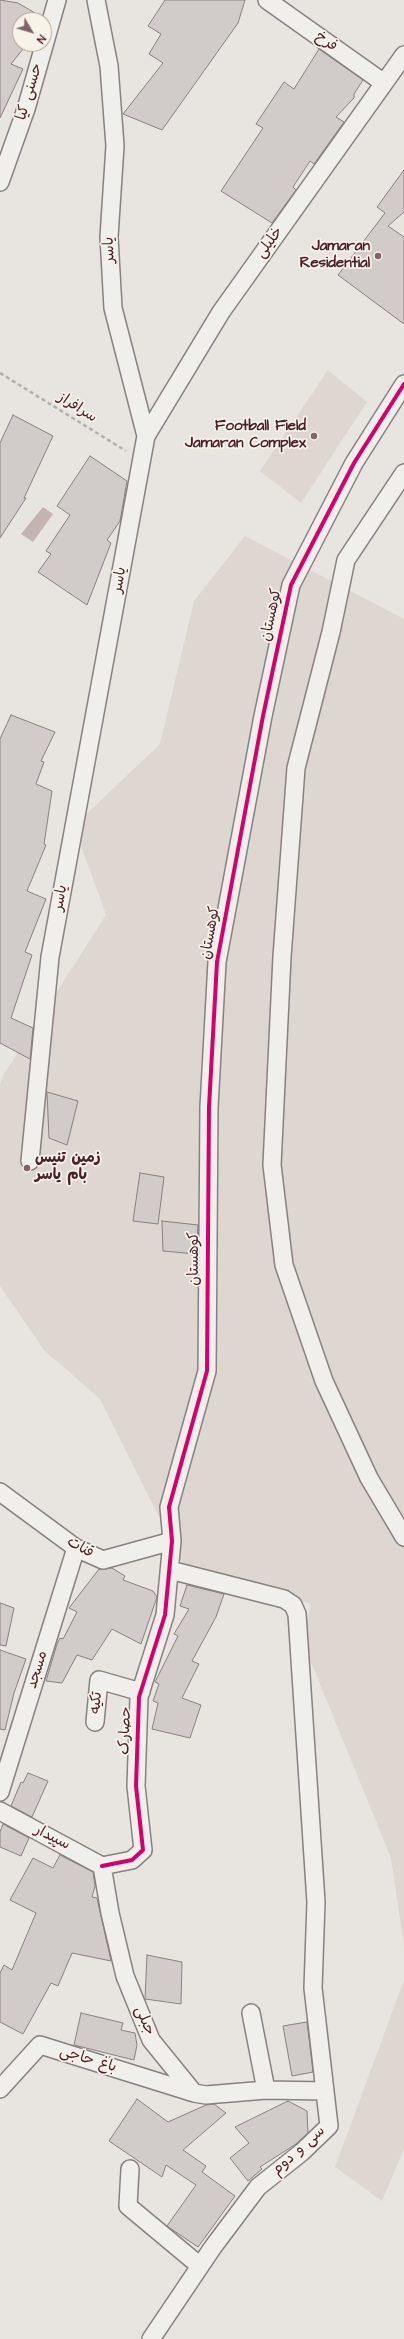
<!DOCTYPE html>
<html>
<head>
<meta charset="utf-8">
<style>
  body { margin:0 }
  #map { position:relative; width:404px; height:2339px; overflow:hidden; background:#e8e5e0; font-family:"Architects Daughter",sans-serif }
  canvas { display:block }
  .north { position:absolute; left:12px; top:12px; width:40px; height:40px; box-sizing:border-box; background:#f7f3e8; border:1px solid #b29e9c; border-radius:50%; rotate:128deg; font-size:11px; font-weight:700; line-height:16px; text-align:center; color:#4a1f2b }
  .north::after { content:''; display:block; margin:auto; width:14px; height:18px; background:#81646a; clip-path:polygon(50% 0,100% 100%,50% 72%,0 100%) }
</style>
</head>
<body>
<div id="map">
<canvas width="404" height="2339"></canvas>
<div class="north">N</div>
</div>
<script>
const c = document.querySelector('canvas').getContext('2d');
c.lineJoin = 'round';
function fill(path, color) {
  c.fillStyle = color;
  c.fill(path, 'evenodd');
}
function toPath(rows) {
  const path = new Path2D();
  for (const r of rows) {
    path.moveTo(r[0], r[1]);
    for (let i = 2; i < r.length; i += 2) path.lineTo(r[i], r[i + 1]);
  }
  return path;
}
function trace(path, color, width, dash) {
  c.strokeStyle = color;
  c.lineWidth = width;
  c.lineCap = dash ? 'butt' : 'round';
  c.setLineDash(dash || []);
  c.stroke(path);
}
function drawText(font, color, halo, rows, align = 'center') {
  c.font = font + ' "Architects Daughter","Playpen Sans Arabic",sans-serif';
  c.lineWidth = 3.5;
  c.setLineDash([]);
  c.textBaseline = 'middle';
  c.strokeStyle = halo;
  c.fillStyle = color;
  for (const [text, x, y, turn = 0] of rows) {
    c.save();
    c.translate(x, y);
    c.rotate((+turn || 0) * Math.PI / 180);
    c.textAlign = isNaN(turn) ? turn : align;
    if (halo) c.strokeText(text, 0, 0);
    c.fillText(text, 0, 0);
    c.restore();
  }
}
fill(toPath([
  [328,370,367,402,301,503,260,471],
  [245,536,404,619,404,1946,391,1858,302,1640,311,1604,186,1571,100,1399,44,1350,0,1286,0,1085,4,1074,106,915,74,826,160,744,194,601],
  [404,1980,404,2149,382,2201,335,2167]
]), '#ded6d0');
fill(toPath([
  [43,507,53,514,33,542,21,534]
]), '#c3b4b1');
const building = toPath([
  [0,0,18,3,40,16,39,20,20,20,20,44,27,44,11,64,23,69,0,118,0,0],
  [165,0,245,0,238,23,162,130,123,114,163,63,149,54,161,34,148,26,165,0],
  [319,49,363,80,354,94,354,98,336,117,344,122,314,164,310,161,293,187,296,190,272,223,221,191,263,128,256,124,284,82,294,89,319,49],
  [404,170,404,212,388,226,404,237,404,324,338,275,385,213,377,207,404,170],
  [13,415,53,436,24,498,26,498,0,538,0,443,13,415],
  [90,456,127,481,120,521,107,540,111,543,87,605,38,572,51,554,46,551,70,515,57,506,90,456],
  [11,715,55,732,41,761,44,762,36,784,52,791,44,844,46,845,27,891,46,899,25,952,32,955,11,1018,33,1028,30,1059,0,1043,0,739,11,715],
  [47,1092,78,1101,67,1145,49,1138,47,1092],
  [140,1173,164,1177,158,1224,133,1221,140,1173],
  [162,1221,198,1225,196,1254,163,1251,162,1221],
  [112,1568,125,1576,123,1580,153,1591,157,1597,141,1644,112,1629,92,1660,77,1655,62,1683,46,1681,57,1644,60,1638,63,1639,77,1612,69,1608,99,1569,112,1568],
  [187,1585,224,1594,216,1617,192,1661,199,1664,182,1698,201,1705,190,1738,152,1729,158,1703,153,1701,159,1684,155,1682,178,1636,174,1634,189,1609,180,1606,187,1585],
  [0,1603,14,1608,6,1646,0,1645,0,1603],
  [0,1650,26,1659,14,1693,5,1730,0,1729,0,1650],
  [28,1773,48,1781,32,1817,11,1806,21,1782,23,1783,28,1773],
  [3,1824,29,1838,21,1856,0,1847,0,1832,3,1824],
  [60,1855,93,1872,95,1886,92,1897,97,1898,111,1961,72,1953,58,1986,51,1983,23,2034,0,2022,0,1973,4,1965,12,1970,36,1913,10,1900,33,1858,53,1868,60,1855],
  [147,1955,182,1962,181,2004,145,1999,147,1955],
  [81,2013,123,2023,121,2030,135,2033,137,2045,134,2060,74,2045,81,2013],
  [307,2022,313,2072,292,2076,283,2026,307,2022],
  [137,2099,168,2122,206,2105,214,2104,226,2113,183,2150,206,2166,202,2172,235,2196,198,2247,167,2226,196,2185,166,2165,162,2177,109,2141,137,2099],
  [288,2101,307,2111,308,2133,296,2144,260,2167,262,2169,248,2181,230,2158,249,2143,235,2127,288,2101]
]);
fill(building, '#d1ccc9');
trace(building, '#898080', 1);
const street = toPath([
  [267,0,384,83],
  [0,182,26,109,57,0],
  [146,436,221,312,404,55],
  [404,473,346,560,331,632,296,768,282,957,272,1165,284,1265,324,1381,369,1478,404,1537],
  [30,1161,50,957,146,436,113,308,109,237,115,146,109,66,96,0],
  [0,1492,76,1548,103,1560,172,1541],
  [95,1722,99,1680,141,1692],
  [0,1792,76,1548],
  [0,1811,102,1866],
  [102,1866,132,1860,143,1850,136,1786,139,1697,165,1615,172,1541,169,1507,207,1371,209,1107,217,962,263,716,291,585,354,463,404,384],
  [102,1866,110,1913,125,1976,151,2040,194,2093,206,2095,266,2090,325,2091],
  [251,2013,266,2090],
  [0,2089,40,2045,194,2093],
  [130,2169,128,2206,200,2266],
  [151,2339,213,2247,258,2187,302,2152,329,2126,313,1988,316,1902,297,1614,293,1605,284,1599,170,1570]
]);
trace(street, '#898080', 20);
trace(toPath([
  [0,373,126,451]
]), '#b4aeac', 2.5, [4, 3]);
trace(street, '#f0efeb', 17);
trace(toPath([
  [102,1866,132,1860,143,1850,136,1786,139,1697,165,1615,172,1541,169,1507,207,1371,209,1107,217,962,263,716,291,585,354,463,404,384]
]), '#d6006c', 4);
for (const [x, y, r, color] of [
  [378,256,4,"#81646a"],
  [314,436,4,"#81646a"],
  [27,1168,4,"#81646a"]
]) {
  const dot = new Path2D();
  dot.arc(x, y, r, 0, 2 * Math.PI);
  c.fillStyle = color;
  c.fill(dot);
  trace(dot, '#f7f3e8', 1.5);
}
drawText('15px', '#4a1f2b', '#f7f3e8', [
  ["فرخ",326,42,35],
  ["حسنی کیا",30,92,-73],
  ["خلیلی",270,243,-54],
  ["یاسر",110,250,-92],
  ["سرافراز",77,408,32],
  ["یاسر",120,580,-80],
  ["کوهستان",272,615,-78],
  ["یاسر",61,898,-80],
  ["کوهستان",211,933,-80],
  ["کوهستان",195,1259,-90],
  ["قنات",80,1548,29],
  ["مسجد",38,1670,-73],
  ["تکیه",97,1703,-85],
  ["حصارک",126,1731,-88],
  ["سپیدار",52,1838,27],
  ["جبلی",144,2021,67],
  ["باغ حاجی",88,2060,17],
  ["سی و دوم",299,2151,-42]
]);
drawText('bold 15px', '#4a1f2b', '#f7f3e8', [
  ["Jamaran",370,247],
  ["Residential",370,264],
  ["Football Field",306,427],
  ["Jamaran Complex",306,444],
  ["زمین تنیس",35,1159,"left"],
  ["بام یاسر",35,1176,"left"]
], 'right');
</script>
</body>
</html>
